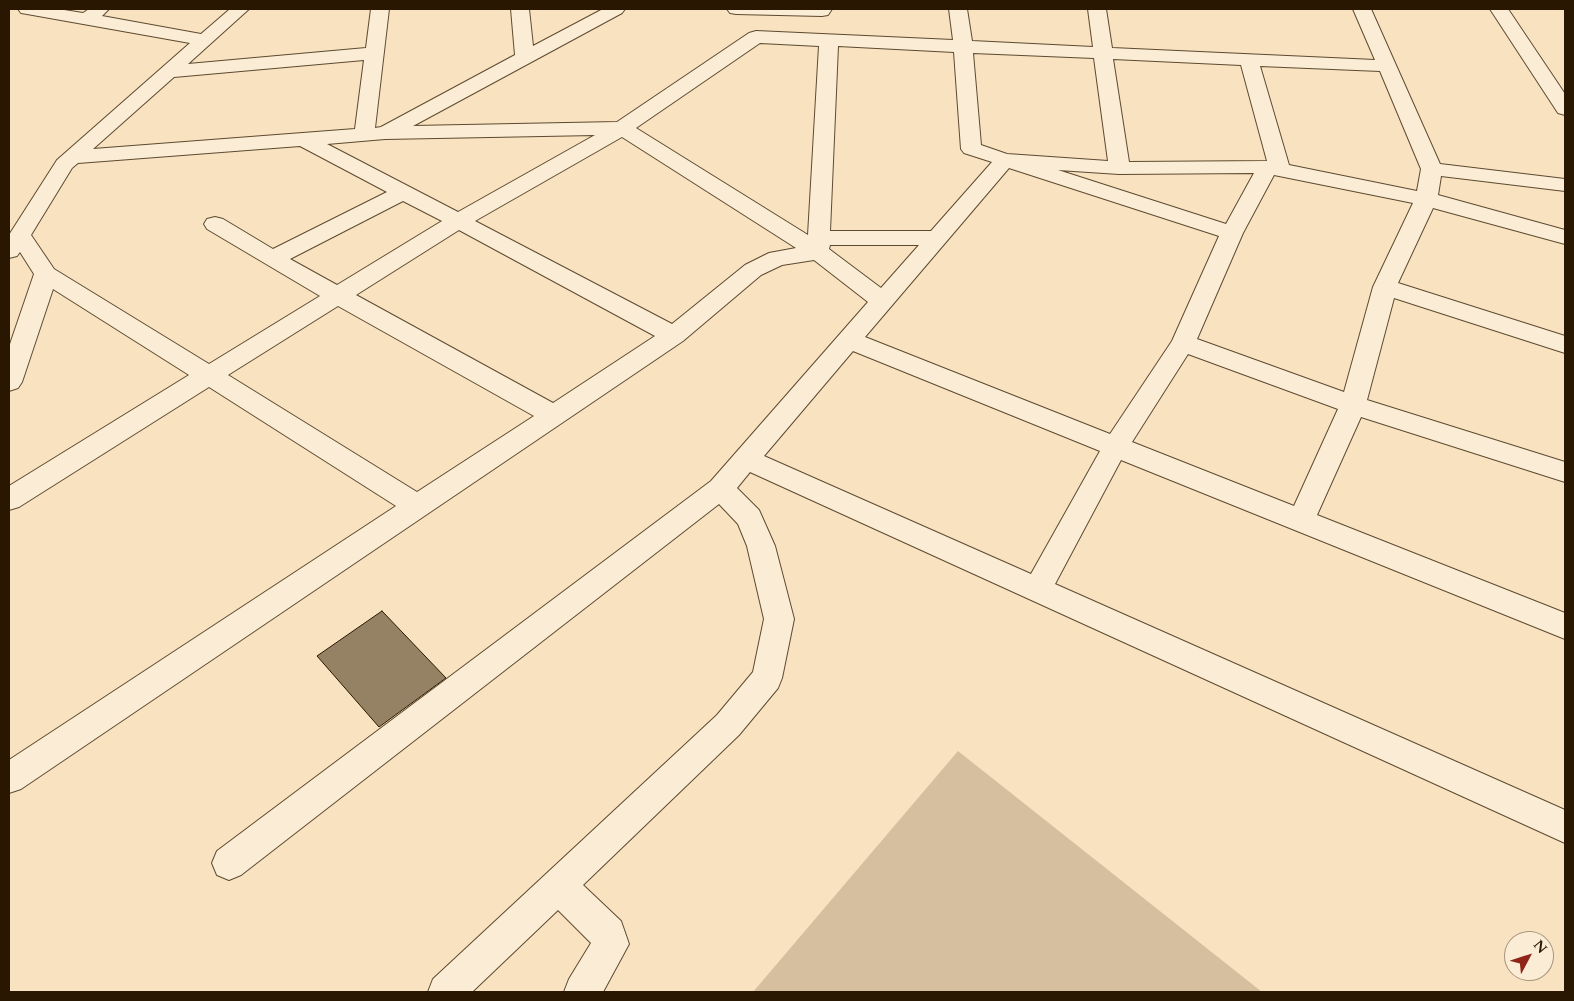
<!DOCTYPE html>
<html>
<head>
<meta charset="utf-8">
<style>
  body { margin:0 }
  #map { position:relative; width:1574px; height:1001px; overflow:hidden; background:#f9e2bf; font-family:Cardo,serif }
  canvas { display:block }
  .frame { position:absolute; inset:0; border:10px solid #291701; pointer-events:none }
  .north { position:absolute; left:1504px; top:931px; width:50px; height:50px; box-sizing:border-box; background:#fbecd5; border:1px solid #a79780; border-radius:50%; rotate:50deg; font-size:14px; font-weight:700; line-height:20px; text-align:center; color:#291701 }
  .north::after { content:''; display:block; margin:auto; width:18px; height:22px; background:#8f2418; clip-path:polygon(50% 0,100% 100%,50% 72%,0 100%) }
</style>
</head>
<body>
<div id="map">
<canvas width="1574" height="1001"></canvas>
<div class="frame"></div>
<div class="north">N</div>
</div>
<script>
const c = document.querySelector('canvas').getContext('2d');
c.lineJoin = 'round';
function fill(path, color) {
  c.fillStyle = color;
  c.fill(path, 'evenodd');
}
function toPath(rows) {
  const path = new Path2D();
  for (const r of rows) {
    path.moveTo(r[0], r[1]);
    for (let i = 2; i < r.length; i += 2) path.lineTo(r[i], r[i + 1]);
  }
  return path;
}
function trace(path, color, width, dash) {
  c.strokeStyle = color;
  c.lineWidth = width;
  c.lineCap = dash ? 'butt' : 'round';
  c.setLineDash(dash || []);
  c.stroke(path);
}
fill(toPath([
  [958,751,1262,992,753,992]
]), '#d6bf9f');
const building = toPath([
  [382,611,446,678,379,727,317,656,382,611]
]);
fill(building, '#958164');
trace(building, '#291701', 1);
const minor = toPath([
  [18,9,58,9,83,13,89,9,109,9,102,16,201,34,230,9,249,9,188,64,366,48,371,9,389,9,375,128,381,127,515,55,511,9,529,9,533,46,603,9,625,9,622,13,413,126,617,122,749,33,756,31,953,40,949,9,967,9,972,41,1093,47,1088,9,1106,9,1112,48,1375,60,1353,9,1371,9,1440,164,1565,179,1565,191,1441,176,1438,195,1565,230,1565,244,1433,208,1398,283,1565,336,1565,353,1394,298,1367,400,1565,462,1565,482,1361,417,1317,515,1565,613,1565,639,1121,460,1055,584,1565,810,1565,843,750,472,737,488,759,510,775,546,794,619,782,678,778,688,739,735,583,885,621,921,629,944,603,992,564,992,569,979,591,943,558,910,472,992,428,992,433,979,717,715,753,672,764,619,747,546,738,524,719,504,241,875,229,880,217,875,212,863,217,851,711,481,868,302,814,260,782,265,761,275,683,341,21,789,9,793,9,760,396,506,209,387,19,507,9,510,9,486,189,375,53,289,22,382,18,388,9,391,9,347,34,274,20,252,17,256,9,258,9,235,57,160,190,43,27,14,21,13,18,9],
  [760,43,819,46,808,235,636,128,760,43],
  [838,46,954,52,961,149,964,153,992,162,931,231,830,231,838,46],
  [973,53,1094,58,1108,161,1007,154,981,145,973,53],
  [1113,59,1241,65,1267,161,1129,162,1113,59],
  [364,60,355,129,93,149,174,77,364,60],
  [1260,66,1380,71,1421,169,1417,191,1289,165,1260,66],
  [595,135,458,212,327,144,385,139,595,135],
  [622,137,796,248,769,253,745,265,672,324,475,221,622,137],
  [300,146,387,192,273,249,223,219,215,217,207,219,204,224,207,229,320,296,209,364,54,269,31,235,72,168,78,163,300,146],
  [1009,168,1219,236,1172,341,1110,434,865,337,1009,168],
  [1058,170,1119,174,1254,173,1226,224,1058,170],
  [1274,175,1413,203,1373,287,1344,392,1197,339,1243,233,1274,175],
  [403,201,442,221,337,285,290,259,403,201],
  [459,230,655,336,553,403,356,295,459,230],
  [830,245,919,245,881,288,829,249,830,245],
  [338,306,534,416,417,492,228,375,338,306],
  [853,351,1100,451,1031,574,764,456,853,351],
  [1188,354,1338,409,1294,506,1132,442,1188,354],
  [727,9,832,9,828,15,822,16,736,14,730,13,727,9],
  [1490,9,1508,9,1565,94,1565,115,1558,113,1490,9]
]);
trace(minor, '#5d4a30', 2);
fill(minor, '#fbecd5');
</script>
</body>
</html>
